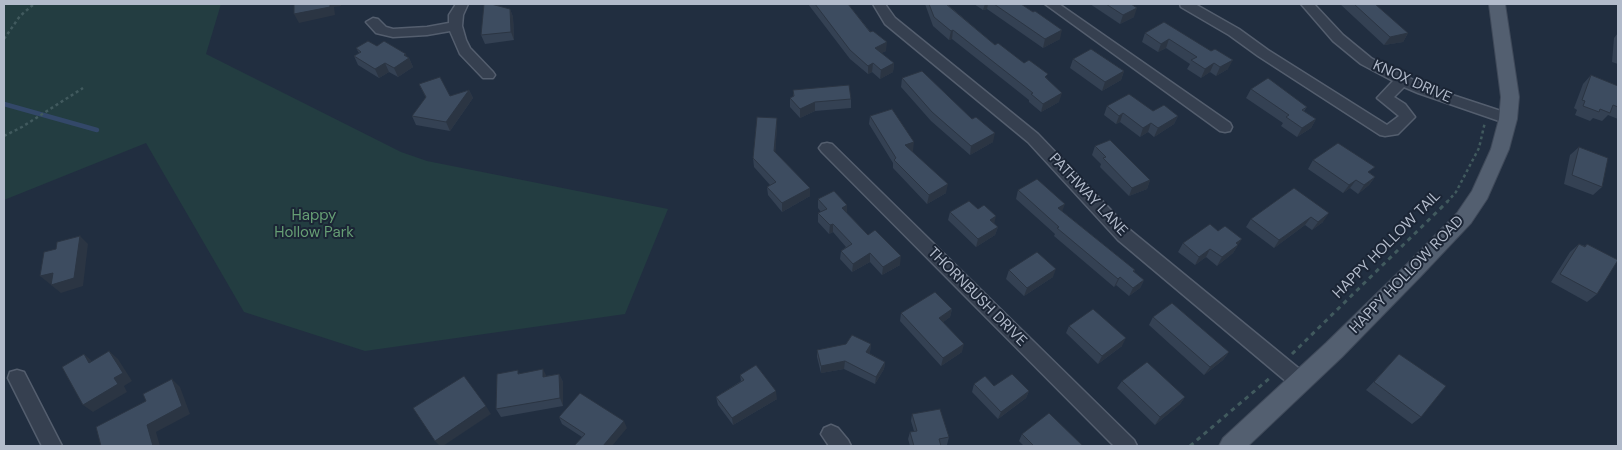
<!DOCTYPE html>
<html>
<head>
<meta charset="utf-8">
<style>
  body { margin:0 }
  #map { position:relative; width:1622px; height:450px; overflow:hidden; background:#212e40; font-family:"DM Sans",sans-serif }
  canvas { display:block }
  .frame { position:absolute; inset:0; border:5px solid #b2bbcb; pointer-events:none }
</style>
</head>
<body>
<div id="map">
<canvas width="1622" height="450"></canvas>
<div class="frame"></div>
</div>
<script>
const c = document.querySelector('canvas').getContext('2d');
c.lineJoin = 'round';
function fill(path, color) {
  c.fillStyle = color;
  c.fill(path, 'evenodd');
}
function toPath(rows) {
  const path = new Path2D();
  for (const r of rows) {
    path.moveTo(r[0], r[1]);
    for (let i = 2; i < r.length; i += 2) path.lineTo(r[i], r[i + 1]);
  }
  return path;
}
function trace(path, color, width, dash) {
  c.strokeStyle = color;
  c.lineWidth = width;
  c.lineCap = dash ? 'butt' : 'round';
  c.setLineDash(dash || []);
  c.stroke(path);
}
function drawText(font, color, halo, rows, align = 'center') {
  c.font = font + ' "DM Sans",sans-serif';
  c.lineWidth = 4;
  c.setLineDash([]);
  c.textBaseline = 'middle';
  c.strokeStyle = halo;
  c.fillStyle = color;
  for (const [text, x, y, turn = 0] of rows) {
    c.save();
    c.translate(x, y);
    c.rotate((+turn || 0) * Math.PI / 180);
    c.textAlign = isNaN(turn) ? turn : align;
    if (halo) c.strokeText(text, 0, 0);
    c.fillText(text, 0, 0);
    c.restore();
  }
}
fill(toPath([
  [4,4,221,4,206,54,401,152,427,161,668,209,625,314,365,351,244,312,146,143,4,200]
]), '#233d41');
trace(toPath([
  [4,104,97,130]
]), '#334869', 4.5);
const minor = toPath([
  [456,4,468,4,463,15,462,26,466,40,470,48,493,72,495,75,493,78,483,78,460,54,450,31,427,35,393,37,376,33,366,22,373,18,378,19,386,27,393,29,427,27,449,23,449,15,456,4],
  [873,4,885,4,895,18,1038,134,1130,230,1308,376,1310,382,1308,388,1301,390,1294,388,1118,240,1028,142,885,24,873,4],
  [1045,4,1059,4,1230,123,1232,127,1230,131,1225,132,1220,131,1045,4],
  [1180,4,1195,4,1239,29,1268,50,1387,125,1399,116,1377,98,1393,81,1361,64,1333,41,1301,4,1314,4,1343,35,1371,58,1387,67,1428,87,1513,115,1515,119,1513,123,1508,124,1418,93,1404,87,1394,97,1405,104,1415,117,1398,134,1385,136,1380,135,1258,56,1229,35,1181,7,1180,4],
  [827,143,832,144,1134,440,1137,446,1114,446,822,152,819,148,822,144,827,143],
  [17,370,24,372,62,446,42,446,8,378,10,372,17,370],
  [831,425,838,428,848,440,851,446,829,446,821,434,824,428,831,425]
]);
const major = toPath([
  [1489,4,1505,4,1519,97,1517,119,1509,149,1487,199,1471,223,1421,276,1342,357,1248,446,1219,446,1223,438,1326,343,1407,264,1457,213,1472,191,1491,149,1499,119,1501,97,1489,4]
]);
trace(minor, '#545e6e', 3);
trace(major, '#3f4959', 2);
trace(toPath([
  [4,39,20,16,34,4],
  [4,136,22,127,83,88],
  [1447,202,1456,192,1479,148,1485,122]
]), '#415a5e', 2.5, [3, 3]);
trace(toPath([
  [1292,354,1448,201],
  [1190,446,1271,377]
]), '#415a5e', 3, [4.5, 4.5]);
fill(minor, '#364050');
fill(major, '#535f70');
fill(toPath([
  [808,4,848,4,886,51,881,53,894,63,893,72,880,79,872,72,868,74,850,59],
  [925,4,948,4,947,4,995,45,1047,78,1059,102,1041,112,1029,102,1029,100,952,39,949,40,933,26],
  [974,4,1021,4,1033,12,1060,39,1043,48,987,9,983,10],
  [1090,4,1131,4,1134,17,1120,24],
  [1340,4,1367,4,1408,33,1403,42,1384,45],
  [510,9,513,17,514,40,485,44,481,35],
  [1164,22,1228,69,1216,76,1210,72,1201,78,1187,69,1190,64,1166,48,1158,52,1142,42,1145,33],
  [1618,33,1618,64,1612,62,1614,38],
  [377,46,408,57,409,58,413,67,398,77,389,72,379,78,358,65,354,56,359,53,356,48],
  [1073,59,1124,71,1121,80,1102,91,1070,68],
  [1591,75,1618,86,1618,119,1608,115,1602,121,1593,118,1590,121,1575,115,1577,110,1574,108,1583,84],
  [902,78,972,119,993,142,970,155,931,121,901,87],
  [419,84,450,96,469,90,473,98,450,131,416,125,412,116,426,98],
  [1251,89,1307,107,1304,111,1316,119,1311,128,1297,137,1281,126,1283,123,1246,98],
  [793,90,851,99,851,108,815,111,800,118,790,107,790,98,793,97],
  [1107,106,1153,111,1178,116,1174,124,1154,137,1148,132,1140,137,1120,122,1116,124,1104,115],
  [870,116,913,151,912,151,946,193,927,204,893,168,893,163,869,124],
  [777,118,777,126,775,152,810,188,810,196,782,212,768,195,767,187,770,185,754,167,753,158],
  [1095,146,1150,180,1147,189,1129,196,1100,167,1101,164,1092,155],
  [1579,147,1602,187,1593,195,1564,184,1570,155],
  [1313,160,1370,173,1375,177,1369,185,1358,194,1350,188,1343,193,1308,169],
  [1294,188,1323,222,1312,230,1305,225,1274,248,1246,227,1251,219],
  [1018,190,1062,211,1135,270,1134,272,1144,280,1140,288,1129,296,1116,285,1114,287,1054,236,1055,234,1016,199],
  [818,199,847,213,868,235,900,265,882,275,870,262,852,272,840,259,841,251,846,247,833,232,829,234,818,222,818,213,821,212,818,208],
  [950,212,994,224,998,227,995,235,976,247,948,220],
  [1183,243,1238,245,1233,253,1217,266,1206,257,1195,265,1178,252],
  [1579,244,1585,246,1587,244,1597,294,1587,302,1551,282,1570,252],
  [1009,270,1053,277,1024,296,1006,279],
  [952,309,950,317,943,322,962,352,941,366,900,321,901,313],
  [1153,317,1229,352,1223,360,1204,375,1149,325],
  [1069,326,1122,346,1098,364,1066,333],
  [871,344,870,352,869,353,885,362,884,369,875,384,844,369,821,373,817,357,817,350],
  [1399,354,1421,417,1412,424,1366,390],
  [519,373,546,376,559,374,563,382,563,406,501,417,496,409],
  [740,375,777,399,733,425,718,405,716,397,741,381],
  [1122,381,1185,397,1180,404,1155,425,1117,388],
  [974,384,994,386,1029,391,1026,398,998,419,972,392],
  [912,414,949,437,947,445,941,446,910,446,908,439,910,432,914,431,911,421],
  [559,417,627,428,582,437,562,424],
  [1022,434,1083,446,1024,446,1019,441]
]), '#344153');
fill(toPath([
  [330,4,341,4,341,6,334,7,335,15,299,23,294,14],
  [985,4,988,4,987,9,983,10],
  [1137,8,1134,17,1120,24,1123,15],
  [510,9,513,17,514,40,511,32],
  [953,30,952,39,949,40,951,31],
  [1062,30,1060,39,1043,48,1045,39],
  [1408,33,1403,42,1384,45,1390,37],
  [1169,39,1166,48,1158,52,1161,44],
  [887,42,886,51,874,57,875,48],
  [406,54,408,59,409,58,413,67,398,77,394,68],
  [1233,60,1228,69,1216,76,1220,67],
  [385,63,389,72,379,78,375,69],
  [873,63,872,72,868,74,868,66],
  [894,63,893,72,880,79,881,70],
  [1214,63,1210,72,1201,78,1205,69],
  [1124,71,1121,80,1102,91,1105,82],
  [469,90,473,98,450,131,446,122],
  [1062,93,1059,102,1041,112,1043,104],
  [815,102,815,111,800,118,800,109],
  [1123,113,1120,122,1116,124,1119,116],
  [1178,116,1174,124,1154,137,1158,128],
  [777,118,777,126,775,159,774,151],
  [1316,119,1311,128,1297,137,1302,128],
  [1151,123,1148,132,1140,137,1143,128],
  [995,133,993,142,970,155,971,146],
  [914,142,913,151,904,154,905,145],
  [1375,177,1369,185,1358,194,1364,185],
  [1150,180,1147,189,1129,196,1132,188],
  [1356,180,1350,188,1343,193,1349,185],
  [948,184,946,193,927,204,929,195],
  [810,188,810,196,782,212,782,203],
  [1065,204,1062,212,1058,208],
  [847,205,847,214,842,208],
  [1329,213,1323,222,1312,230,1318,222],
  [996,216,994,225,990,220],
  [1311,217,1305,225,1274,248,1279,240],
  [833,224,833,232,829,234,830,225],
  [998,227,995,235,976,247,978,239],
  [80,236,88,244,83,286,61,293,51,285],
  [1242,239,1233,253,1217,266,1222,257,1236,243],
  [1210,249,1206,257,1195,265,1199,257],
  [870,253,870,262,852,272,853,264],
  [901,256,900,265,882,275,883,267],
  [1056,269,1053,277,1024,296,1027,288],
  [53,273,62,281,50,284,40,276],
  [1120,277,1116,285,1114,287,1118,279],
  [1144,280,1140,288,1129,296,1133,288],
  [952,309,950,317,938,326,939,318],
  [1126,338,1122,346,1098,364,1102,356],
  [871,344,870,352,865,360,866,352],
  [964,344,962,352,941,366,943,358],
  [109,351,118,359,132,381,124,386,127,392,93,412,83,405,114,378],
  [1229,352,1223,360,1204,375,1210,367],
  [84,354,93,362,89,363],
  [845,361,844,369,821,373,821,366],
  [885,362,884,369,875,384,876,377],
  [543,369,547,377,543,377],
  [559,374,563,382,563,406,560,398],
  [172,379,180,387,190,414,156,432,160,446,153,446,147,425],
  [776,391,777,399,733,425,732,418],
  [1029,391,1026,398,998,419,1001,412],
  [1185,397,1180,404,1155,425,1160,417],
  [486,406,491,414,443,446,440,446,435,441],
  [624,421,627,428,612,446,603,446]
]), '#2b3543');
const building = toPath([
  [294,4,330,4,330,7,294,14,294,4],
  [484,4,491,4,510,9,511,32,481,35,484,4],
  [815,4,848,4,870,32,873,31,887,42,875,48,894,63,881,70,873,63,868,66,850,50,815,4],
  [929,4,946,4,995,45,998,43,1024,63,1029,60,1048,74,1045,77,1062,93,1043,104,1031,94,1033,93,953,30,951,31,934,17,929,4],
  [994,4,1021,4,1033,12,1035,11,1062,30,1045,39,994,4],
  [1106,4,1131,4,1137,8,1123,15,1106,4],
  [1354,4,1375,4,1408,33,1390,37,1354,4],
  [1164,22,1211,51,1215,49,1233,60,1220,67,1214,63,1205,69,1191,60,1197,57,1169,39,1161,44,1145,33,1164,22],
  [368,41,377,46,384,41,406,54,404,55,409,58,394,68,385,63,375,69,354,56,361,52,356,48,368,41],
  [1091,49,1124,71,1105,82,1073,59,1091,49],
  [922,71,972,119,976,117,995,133,971,146,932,112,902,78,922,71],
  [1591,75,1618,86,1618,107,1613,105,1610,113,1600,109,1599,112,1583,106,1585,101,1582,100,1591,75],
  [440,77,450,96,469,90,446,122,412,116,426,97,419,84,440,77],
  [1268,78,1307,107,1302,110,1316,119,1302,128,1286,117,1289,115,1251,89,1268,78],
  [849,85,851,99,815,102,800,109,790,98,794,96,793,90,849,85],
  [1129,94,1153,111,1164,105,1178,116,1158,128,1151,123,1143,128,1123,113,1119,116,1107,106,1129,94],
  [892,109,914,142,905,145,948,184,929,195,894,160,896,158,870,116,892,109],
  [757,117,777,118,774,151,810,188,782,203,767,187,776,182,753,158,757,117],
  [1110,140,1150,180,1132,188,1103,158,1106,157,1095,146,1110,140],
  [1338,143,1375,167,1368,172,1375,177,1364,185,1356,180,1349,185,1313,160,1338,143],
  [1579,147,1608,158,1602,187,1572,175,1579,147],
  [1037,179,1065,204,1058,208,1135,270,1133,271,1144,280,1133,288,1120,277,1118,279,1057,228,1059,227,1018,190,1037,179],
  [1294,188,1329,213,1318,222,1311,217,1279,240,1251,219,1294,188],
  [834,191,847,205,842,208,868,235,875,230,901,256,883,267,870,253,853,264,841,251,852,244,833,224,830,225,818,213,827,209,818,199,834,191],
  [969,201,978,209,984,205,996,216,990,220,998,227,978,239,950,212,969,201],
  [1210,224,1218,231,1225,226,1242,239,1236,243,1238,245,1222,257,1210,249,1199,257,1183,243,1210,224],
  [80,236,74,278,51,285,53,273,40,276,44,252,56,249,57,242,80,236],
  [1579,244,1585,247,1587,244,1618,260,1597,294,1560,274,1579,244],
  [1037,252,1056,269,1027,288,1009,270,1037,252],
  [935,292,952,309,939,318,964,344,943,358,901,313,935,292],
  [1172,303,1229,352,1210,367,1153,317,1172,303],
  [1093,309,1126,338,1102,356,1069,326,1093,309],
  [852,335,871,344,866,352,885,362,876,377,845,361,821,366,817,350,846,344,852,335],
  [109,351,123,373,114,378,118,384,83,405,62,367,84,354,89,363,109,351],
  [1399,354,1446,386,1421,417,1374,382,1399,354],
  [1147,362,1185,397,1160,417,1122,381,1147,362],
  [756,365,776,391,732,418,716,397,744,380,740,375,756,365],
  [543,369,543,377,559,374,560,398,496,409,497,374,518,370,518,374,543,369],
  [1012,374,1029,391,1001,412,974,384,985,376,994,386,1012,374],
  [464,376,486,406,435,441,413,408,464,376],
  [172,379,182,406,147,425,153,446,101,446,96,427,146,401,143,394,172,379],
  [580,393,624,421,603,446,574,446,585,434,559,417,580,393],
  [940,409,949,437,939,439,941,446,914,446,910,432,917,431,912,414,940,409],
  [1049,413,1083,446,1034,446,1022,434,1049,413]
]);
fill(building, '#3d4c60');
trace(building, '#2b3543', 1);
drawText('15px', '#b2bbcb', '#1b2535', [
  ["KNOX DRIVE",1412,82,24],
  ["PATHWAY LANE",1088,195,47],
  ["HAPPY HOLLOW TAIL",1387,245,-45],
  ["HAPPY HOLLOW ROAD",1407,275,-46],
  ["THORNBUSH DRIVE",977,297,45]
]);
drawText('15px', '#669e74', '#1b2535', [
  ["Happy",314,216],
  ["Hollow Park",314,233]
]);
</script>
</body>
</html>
